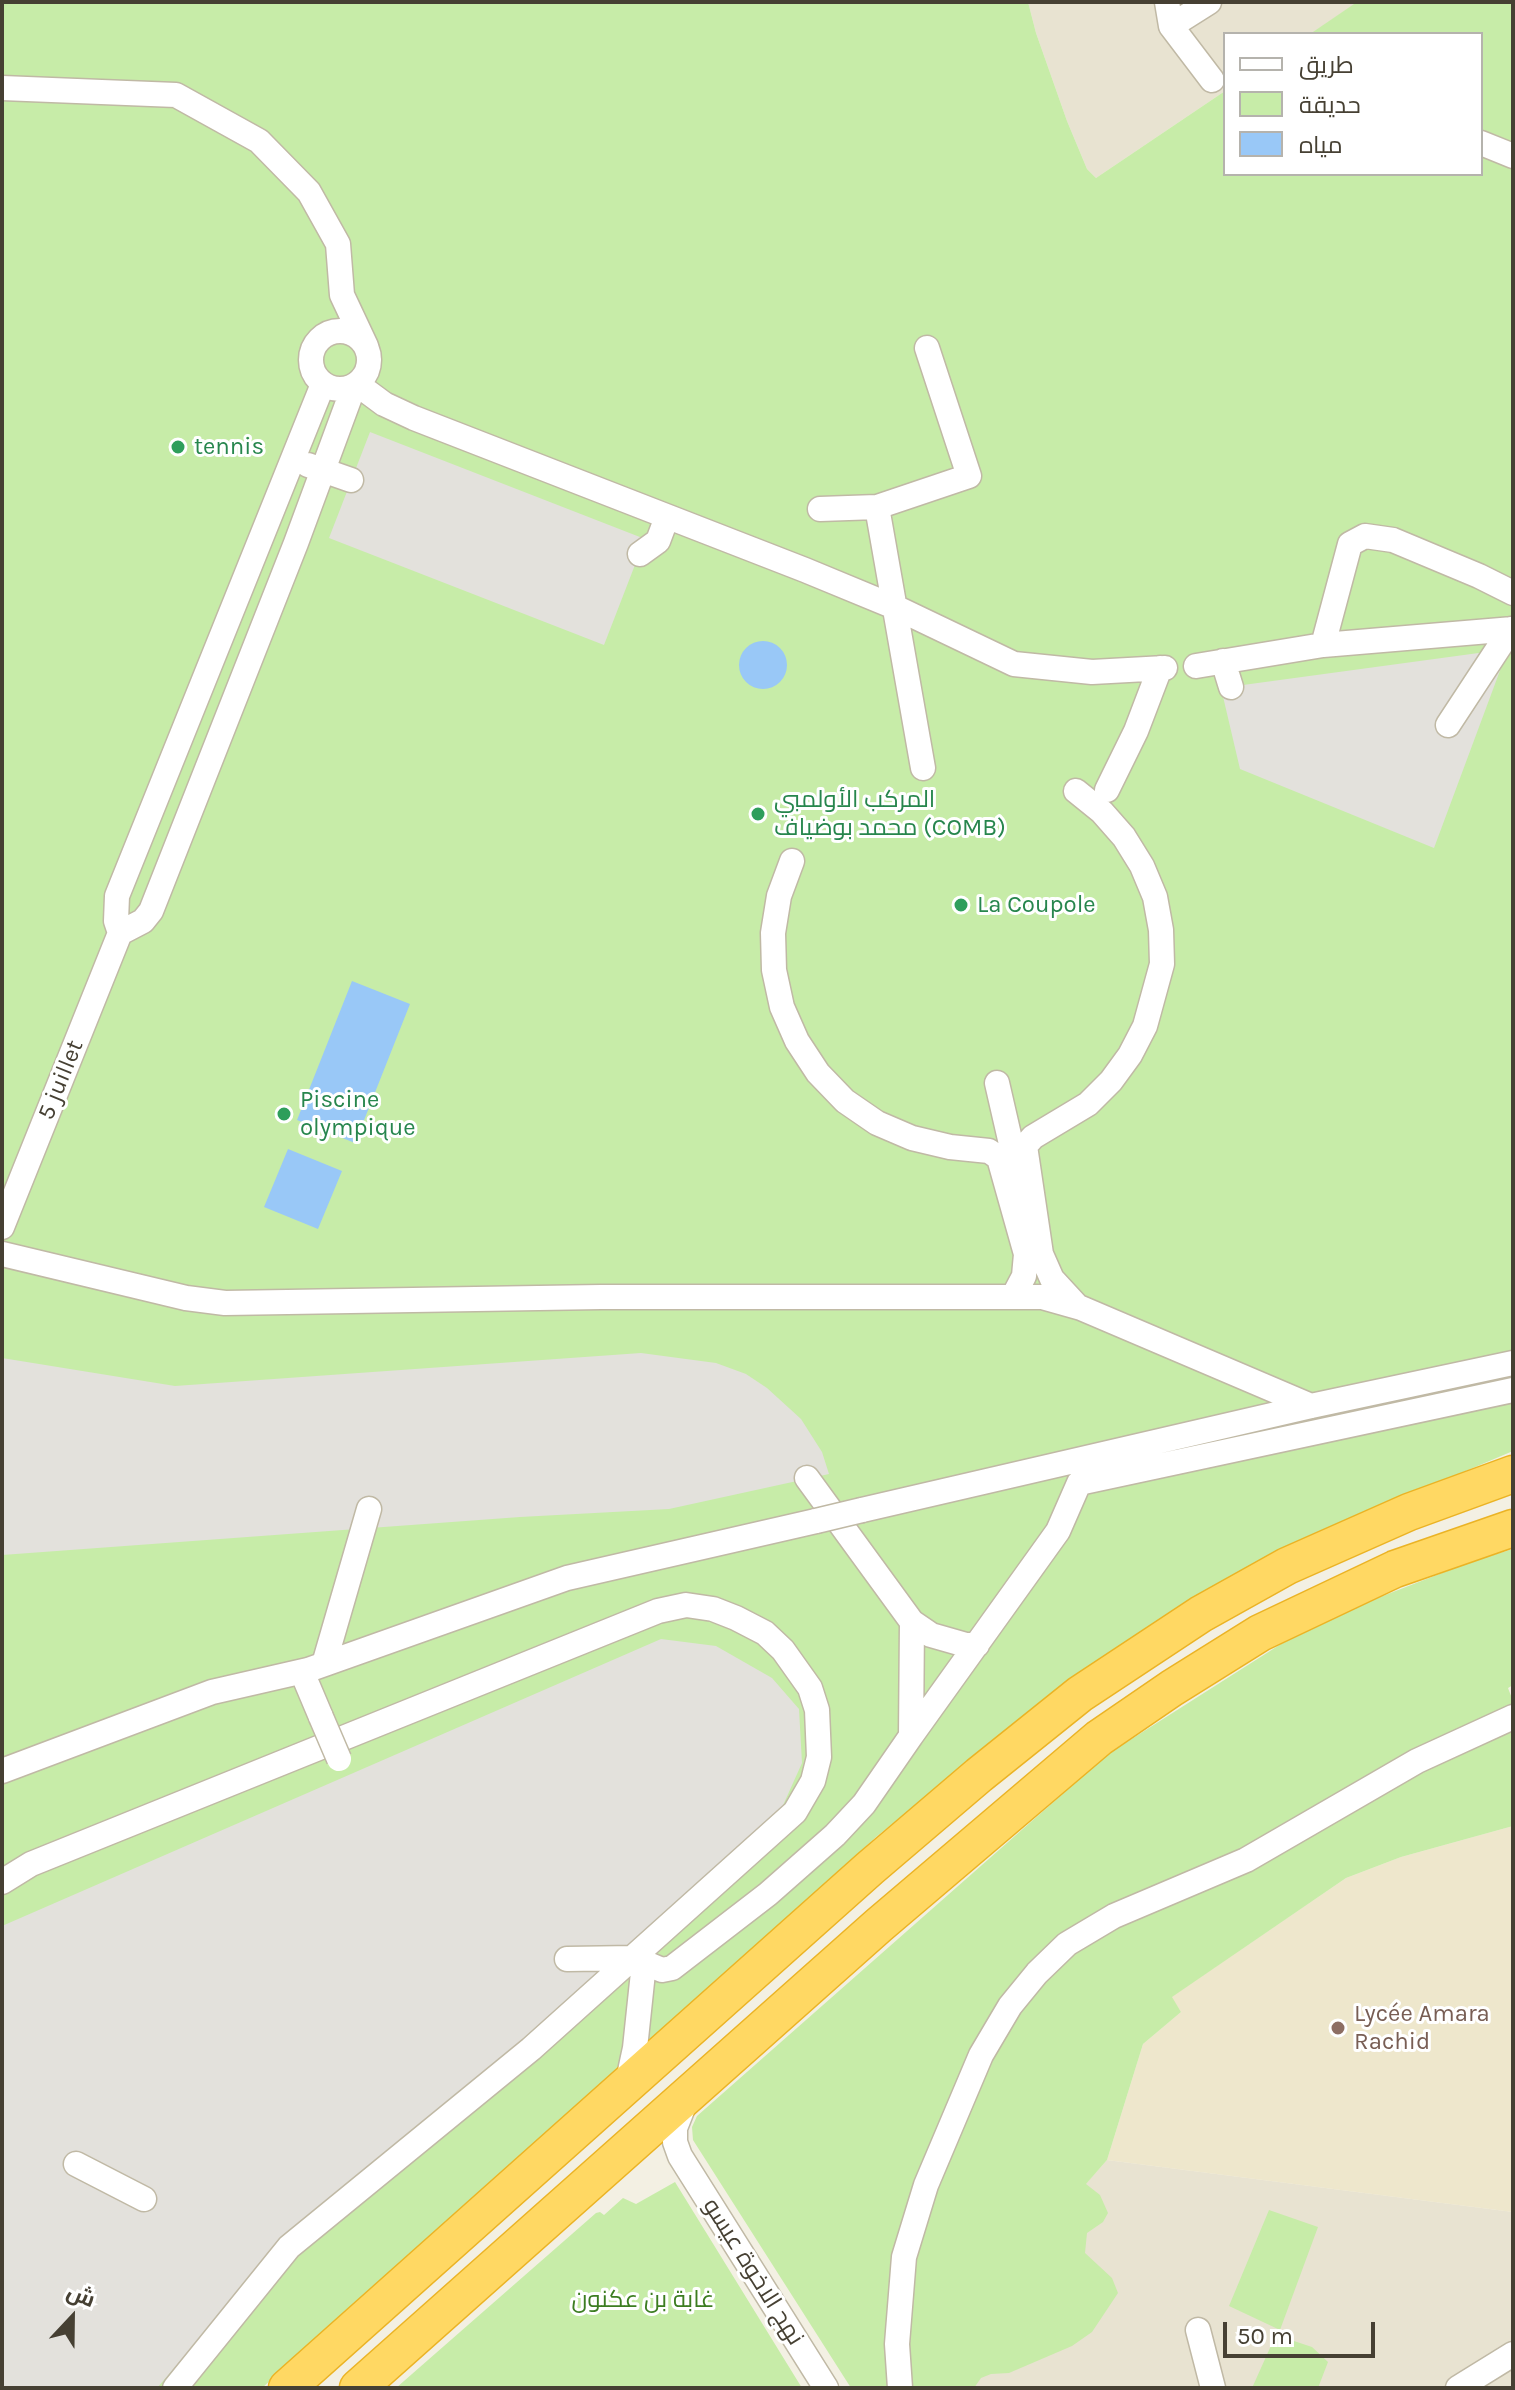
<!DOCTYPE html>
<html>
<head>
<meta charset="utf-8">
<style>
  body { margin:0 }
  #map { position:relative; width:1515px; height:2390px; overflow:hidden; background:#f3f0e3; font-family:Karla,Cairo,sans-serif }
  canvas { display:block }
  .frame { position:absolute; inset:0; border:4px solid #464033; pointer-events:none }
  .legend { position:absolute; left:1223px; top:32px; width:260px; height:144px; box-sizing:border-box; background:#fff; border:2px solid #b5b3ad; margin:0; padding:10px 14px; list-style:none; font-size:24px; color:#464033 }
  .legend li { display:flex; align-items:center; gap:16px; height:40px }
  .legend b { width:40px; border:2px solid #b5b3ad }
  .north { position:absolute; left:32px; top:2278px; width:80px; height:80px; -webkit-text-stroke:6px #fff; paint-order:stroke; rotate:22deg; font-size:22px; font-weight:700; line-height:32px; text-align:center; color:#464033 }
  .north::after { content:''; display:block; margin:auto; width:28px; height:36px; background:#464033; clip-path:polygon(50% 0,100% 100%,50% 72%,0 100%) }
  .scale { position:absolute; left:1223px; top:2322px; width:152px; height:36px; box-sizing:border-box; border:4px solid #464033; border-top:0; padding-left:10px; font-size:24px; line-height:28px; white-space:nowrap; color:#464033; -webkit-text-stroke:6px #fff; paint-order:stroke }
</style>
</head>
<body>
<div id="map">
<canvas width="1515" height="2390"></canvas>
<div class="frame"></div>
<ul class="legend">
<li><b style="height:10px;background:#fff"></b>طريق</li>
<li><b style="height:22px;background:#c7eca8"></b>حديقة</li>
<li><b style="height:22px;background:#99c8f7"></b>مياه</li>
</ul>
<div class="north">ش</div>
<div class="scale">50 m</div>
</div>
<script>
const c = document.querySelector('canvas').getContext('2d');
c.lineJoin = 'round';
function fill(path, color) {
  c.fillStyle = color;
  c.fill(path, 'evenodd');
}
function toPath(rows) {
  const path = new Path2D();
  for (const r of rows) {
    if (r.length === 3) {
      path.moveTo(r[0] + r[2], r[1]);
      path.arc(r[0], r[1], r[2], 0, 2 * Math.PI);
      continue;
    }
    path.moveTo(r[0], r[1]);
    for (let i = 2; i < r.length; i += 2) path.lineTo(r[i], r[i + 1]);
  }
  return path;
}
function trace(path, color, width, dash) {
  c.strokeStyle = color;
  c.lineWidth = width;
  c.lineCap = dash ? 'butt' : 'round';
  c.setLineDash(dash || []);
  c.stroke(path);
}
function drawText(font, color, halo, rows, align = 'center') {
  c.font = font + ' Karla,Cairo,sans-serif';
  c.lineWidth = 6;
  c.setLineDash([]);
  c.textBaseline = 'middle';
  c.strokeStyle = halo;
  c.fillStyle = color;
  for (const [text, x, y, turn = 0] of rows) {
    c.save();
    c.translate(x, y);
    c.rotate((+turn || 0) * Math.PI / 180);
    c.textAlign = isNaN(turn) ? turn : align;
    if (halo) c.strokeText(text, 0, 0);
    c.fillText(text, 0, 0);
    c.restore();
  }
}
fill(toPath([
  [1028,2,1358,2,1311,34,1225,34,1225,91,1096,178,1087,169,1067,121,1036,33],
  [1107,2160,1513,2212,1513,2388,957,2388,1034,2242]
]), '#e8e3d1');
fill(toPath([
  [1513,1826,1513,2212,1107,2160,1143,2044,1181,2012,1171,1997,1346,1878,1401,1857]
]), '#eee7cc');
fill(toPath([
  [2,2,1028,2,1036,33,1067,121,1087,169,1096,178,1225,91,1225,174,1481,174,1481,34,1310,34,1357,2,1513,2,1513,1451,1312,1536,1192,1600,1061,1687,876,1837,673,2025,508,2166,262,2388,2,2388],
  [1513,1549,1513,1685,1508,1688,1513,1701,1513,1826,1401,1857,1346,1878,1172,1997,1181,2012,1143,2044,1107,2160,1086,2184,1100,2195,1108,2213,1103,2222,1087,2233,1085,2253,1112,2278,1118,2293,1092,2332,1072,2346,1009,2373,991,2374,981,2378,974,2388,851,2388,693,2140,692,2127,697,2116,1108,1754,1281,1644,1375,1599,1473,1561],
  [675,2182,802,2388,396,2388,596,2213,600,2212,604,2215,623,2198,636,2204],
  [1269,2210,1318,2227,1280,2330,1229,2306],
  [1274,2339,1294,2341,1312,2347,1328,2362,1318,2388,1252,2388]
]), '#c7eca8');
fill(toPath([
  [370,432,645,539,604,645,329,538],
  [1508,649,1434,848,1240,769,1221,688],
  [641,1353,716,1363,746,1374,767,1388,801,1419,822,1452,829,1474,669,1509,520,1517,2,1555,2,1358,175,1386],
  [661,1639,716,1646,772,1678,799,1709,802,1763,780,1812,634,1958,300,2223,157,2388,2,2388,2,1926]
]), '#e3e1dc');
fill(toPath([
  [763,665,24],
  [352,981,410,1004,355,1143,297,1120],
  [288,1149,342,1171,318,1229,264,1207]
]), '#99c8f7');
const minor = toPath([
  [1167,2,1171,26,1212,80],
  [1171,26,1209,2],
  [2,88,176,95,259,141,309,192,338,244,342,295,366,346],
  [1481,143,1513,156],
  [340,360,29],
  [357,384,384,404,414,418,805,570,897,608,1014,664,1092,672,1165,668],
  [308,465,351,480],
  [877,507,969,476,927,348],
  [820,509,877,507,923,768],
  [640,554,658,541,667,517],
  [1323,645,1350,544,1365,536,1393,540,1479,576,1513,593],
  [1223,661,1231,687],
  [1196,666,1323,645,1513,629],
  [1448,725,1511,629],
  [1107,790,1136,731,1160,668],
  [1076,791,1102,812,1124,837,1142,866,1155,897,1161,930,1162,964,1145,1026,1130,1055,1111,1081,1088,1104,1033,1137,1025,1146,1041,1254,1052,1279,1076,1305],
  [792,861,779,896,773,933,774,970,782,1007,797,1041,818,1073,845,1101,877,1123,912,1138,950,1147,989,1151,999,1158,1026,1254,1024,1276,1014,1295],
  [120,933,143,921,151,911,296,543,354,386],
  [120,933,116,921,117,896,323,384],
  [997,1083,1017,1170],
  [2,1227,120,933],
  [2,1254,186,1298,225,1303,601,1297,1042,1297,1081,1308,1311,1406],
  [862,1510,1311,1406,1513,1363],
  [912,1622,931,1635,966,1645,977,1645],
  [324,1664,369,1509],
  [302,1672,321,1717],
  [911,1736,1058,1531,1079,1483,1513,1390],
  [2,1771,212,1692,308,1670,567,1578,816,1521],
  [2,1882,31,1864,658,1611,686,1605,713,1609,736,1618,765,1633,783,1650,810,1688,817,1710,819,1757,813,1781,795,1812,531,2049,289,2247,175,2388],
  [567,1959,634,1958,662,1970,672,1968,768,1894,835,1835,864,1804,911,1736,912,1622,807,1478],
  [627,2085,635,2048,644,1963],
  [686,2100,675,2128,675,2142,680,2156,826,2388],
  [76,2164,144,2199],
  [1198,2330,1213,2388],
  [900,2388,897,2344,904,2257,926,2185,981,2055,1010,2006,1037,1973,1067,1944,1114,1916,1246,1860,1417,1761,1513,1717],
  [1458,2388,1513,2354]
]);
const highway = toPath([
  [287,2388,870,1868,979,1775,1080,1694,1201,1614,1287,1566,1409,1512,1513,1474],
  [358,2388,879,1925,1099,1738,1172,1688,1260,1633,1395,1569,1513,1528]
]);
trace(minor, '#c0b9a5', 27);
trace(highway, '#ebb325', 39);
trace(minor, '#fff', 24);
trace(highway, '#ffd863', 36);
const minorBridge = toPath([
  [816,1521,862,1510],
  [321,1717,339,1759]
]);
trace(minorBridge, '#c0b9a5', 27, []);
trace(minorBridge, '#fff', 24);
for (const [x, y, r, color] of [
  [178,447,8,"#2e9e5b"],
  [758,814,8,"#2e9e5b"],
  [961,905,8,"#2e9e5b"],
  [284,1114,8,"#2e9e5b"],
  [1338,2028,8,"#8d6e63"]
]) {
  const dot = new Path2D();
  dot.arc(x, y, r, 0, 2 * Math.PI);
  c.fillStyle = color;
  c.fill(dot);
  trace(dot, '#fff', 3);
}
drawText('24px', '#27864d', '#fff', [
  ["tennis",194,447],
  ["المركب الأولمبي",774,800],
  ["محمد بوضياف (COMB)",774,828],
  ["La Coupole",977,905],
  ["Piscine",300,1100],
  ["olympique",300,1128]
], 'left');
drawText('24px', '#464033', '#fff', [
  ["5 juillet",61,1080,-68],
  ["نهج الاخوة عيسو",753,2272,58]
]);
drawText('24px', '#785e54', '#fff', [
  ["Lycée Amara",1354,2014],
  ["Rachid",1354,2042]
], 'left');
drawText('24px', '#3c7d21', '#fff', [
  ["غابة بن عكنون",643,2300]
]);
</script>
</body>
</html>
